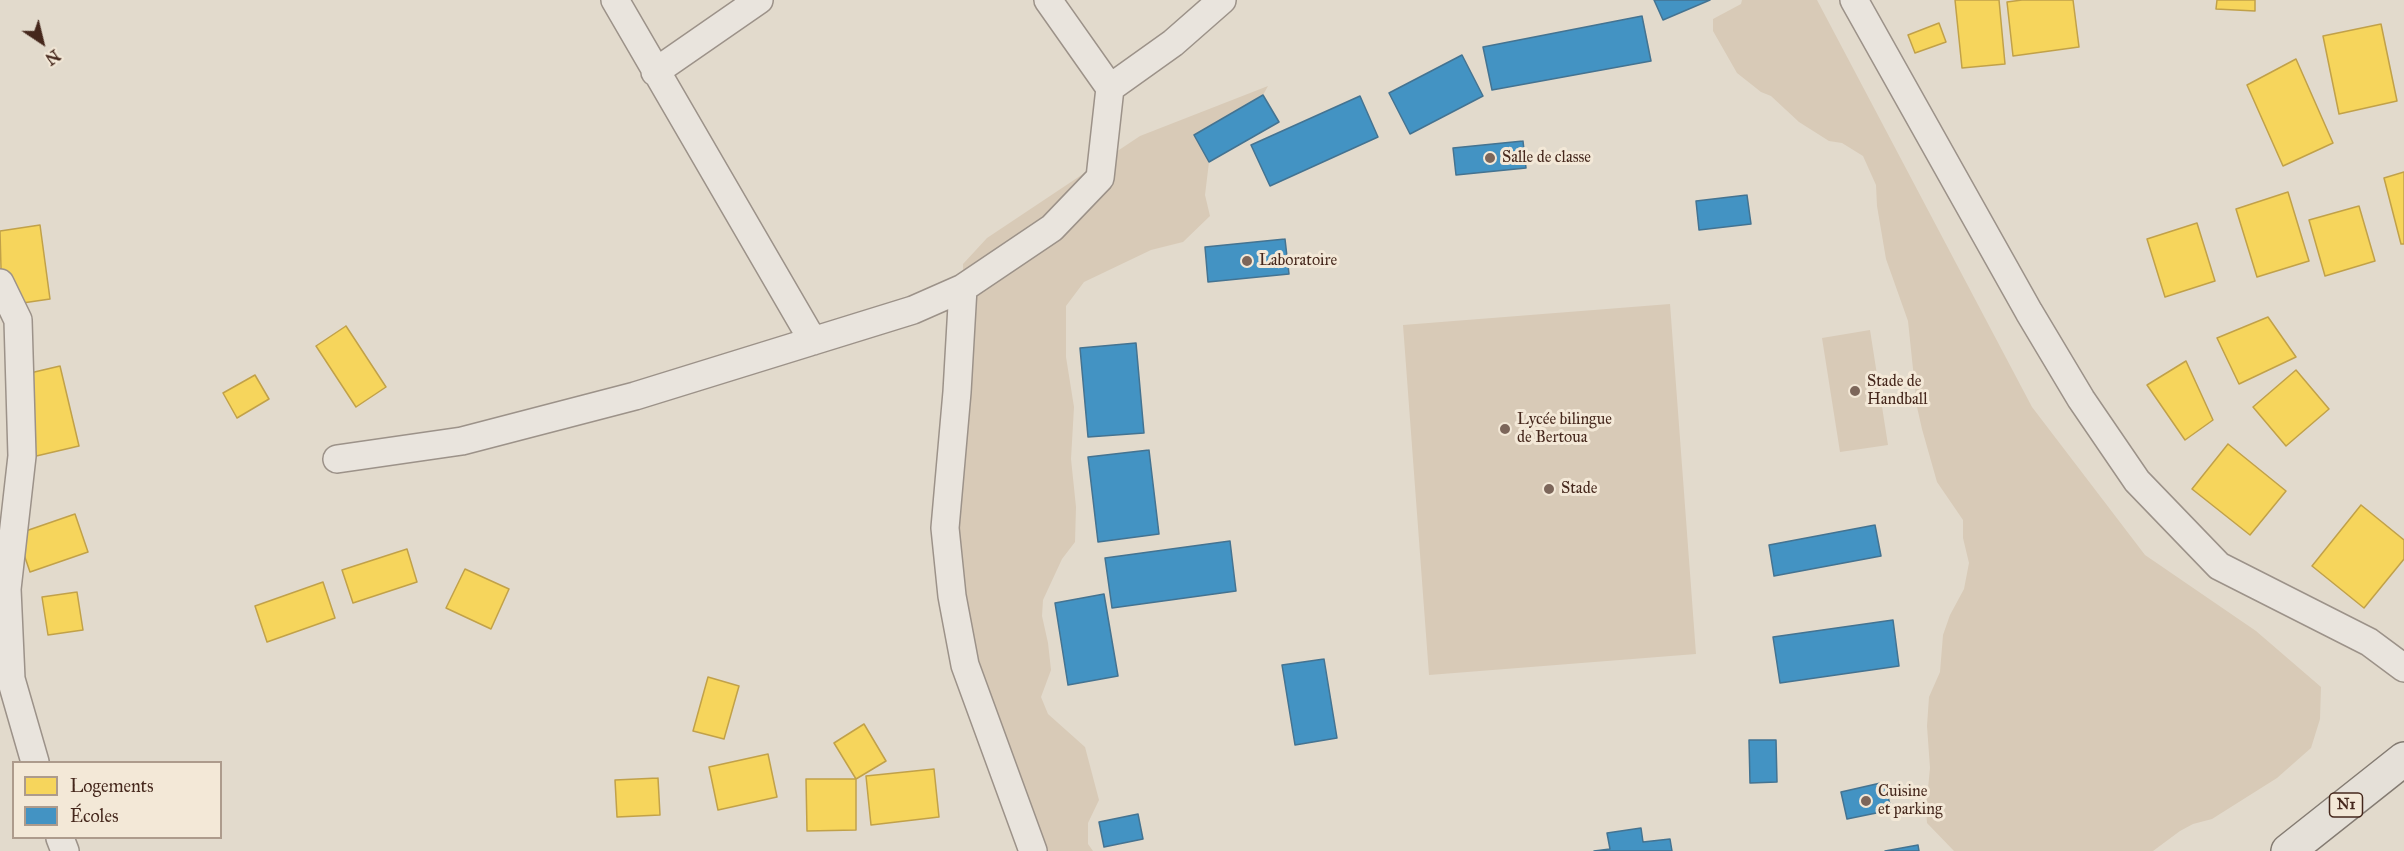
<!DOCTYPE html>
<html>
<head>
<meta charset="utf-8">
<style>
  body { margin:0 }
  #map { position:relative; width:2404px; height:851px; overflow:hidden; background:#e2dacc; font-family:"IM FELL Great Primer",serif }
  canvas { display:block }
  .legend { position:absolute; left:12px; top:761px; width:210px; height:78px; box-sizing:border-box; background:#f3e8d7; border:2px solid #ad9b8c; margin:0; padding:8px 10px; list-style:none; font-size:18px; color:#45271c }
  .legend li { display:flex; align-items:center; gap:12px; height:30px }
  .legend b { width:30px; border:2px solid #ad9b8c }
  .north { position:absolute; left:12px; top:12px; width:60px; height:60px; -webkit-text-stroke:4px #f3e8d7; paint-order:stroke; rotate:145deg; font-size:16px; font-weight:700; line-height:24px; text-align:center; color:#45271c }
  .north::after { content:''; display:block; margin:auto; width:21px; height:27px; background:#45271c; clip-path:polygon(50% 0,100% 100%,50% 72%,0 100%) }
</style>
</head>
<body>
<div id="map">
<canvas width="2404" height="851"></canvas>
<ul class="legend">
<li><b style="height:16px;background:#f6d55c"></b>Logements</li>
<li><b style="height:16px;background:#4393c3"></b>Écoles</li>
</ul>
<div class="north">N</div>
</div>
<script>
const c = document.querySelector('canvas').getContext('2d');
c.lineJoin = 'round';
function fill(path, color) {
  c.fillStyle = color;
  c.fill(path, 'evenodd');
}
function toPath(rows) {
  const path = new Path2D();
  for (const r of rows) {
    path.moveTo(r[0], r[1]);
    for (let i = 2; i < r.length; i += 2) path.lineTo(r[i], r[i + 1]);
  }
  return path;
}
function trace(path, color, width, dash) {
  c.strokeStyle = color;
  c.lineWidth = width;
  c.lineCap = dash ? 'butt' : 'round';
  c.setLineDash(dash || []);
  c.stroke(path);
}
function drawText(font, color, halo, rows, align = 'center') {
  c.font = font + ' "IM FELL Great Primer",serif';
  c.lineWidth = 6;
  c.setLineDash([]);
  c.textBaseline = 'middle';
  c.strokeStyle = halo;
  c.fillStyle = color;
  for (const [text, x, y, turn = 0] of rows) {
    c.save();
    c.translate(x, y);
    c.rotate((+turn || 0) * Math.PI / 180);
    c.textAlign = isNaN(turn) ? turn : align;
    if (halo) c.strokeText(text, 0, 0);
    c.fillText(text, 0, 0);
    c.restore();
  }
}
fill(toPath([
  [1742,0,1817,0,2032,407,2145,555,2256,631,2321,687,2320,719,2311,748,2277,778,2212,819,2193,824,2180,831,2153,851,1954,851,1927,823,1926,809,1930,768,1927,726,1929,697,1940,672,1943,635,1950,615,1964,589,1969,563,1963,538,1963,520,1937,482,1922,429,1917,407,1908,321,1886,259,1877,206,1876,185,1863,156,1842,143,1829,141,1799,122,1771,96,1761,92,1737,73,1713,31,1713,19,1741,4],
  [1268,86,1263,95,1194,135,1209,162,1205,195,1210,216,1183,242,1151,250,1084,282,1066,306,1066,357,1074,407,1071,459,1076,507,1075,542,1062,559,1043,600,1042,616,1048,643,1051,670,1041,697,1048,714,1085,747,1099,800,1088,823,1088,844,1093,851,1042,851,968,657,949,545,965,326,963,264,987,238,1140,136],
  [1670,304,1696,654,1429,675,1403,325],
  [1870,330,1888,445,1840,452,1822,338]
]), '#d8cab7');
const homes = toPath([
  [1955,0,1999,0,2005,64,1962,68,1955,0],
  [2022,0,2073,0,2079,47,2013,56,2007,2,2022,0],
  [2217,0,2255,0,2255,11,2216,9,2217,0],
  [1939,23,1946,42,1915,53,1908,35,1939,23],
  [2381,24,2397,101,2339,114,2323,36,2381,24],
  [2296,59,2333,143,2283,166,2247,85,2296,59],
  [2404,172,2404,244,2401,244,2384,178,2404,172],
  [2288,192,2309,261,2257,277,2236,209,2288,192],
  [2359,206,2375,261,2325,276,2309,220,2359,206],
  [2197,223,2215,281,2165,297,2147,239,2197,223],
  [40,225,50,299,2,306,0,231,40,225],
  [2268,317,2296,357,2239,384,2217,338,2268,317],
  [346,326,386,387,356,407,316,346,346,326],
  [2186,361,2213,420,2185,440,2147,385,2186,361],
  [60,366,79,446,32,457,13,377,60,366],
  [2296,370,2329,409,2286,446,2253,407,2296,370],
  [255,375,269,399,237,418,223,393,255,375],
  [2228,444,2286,491,2250,535,2192,489,2228,444],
  [2361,505,2404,540,2404,559,2364,608,2312,566,2361,505],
  [75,514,88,552,30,572,17,534,75,514],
  [407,549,417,582,353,603,342,570,407,549],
  [465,569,509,589,491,629,446,608,465,569],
  [323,582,335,618,267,642,255,606,323,582],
  [77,592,83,630,48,635,42,597,77,592],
  [708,677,739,686,724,739,693,731,708,677],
  [864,724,886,761,856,779,834,743,864,724],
  [768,754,777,797,718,810,709,767,768,754],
  [934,769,939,817,871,825,866,776,934,769],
  [658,778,660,815,617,817,615,780,658,778],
  [806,779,856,779,856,830,807,831,806,779]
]);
fill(homes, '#f6d55c');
trace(homes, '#c1a149', 1.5);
const schools = toPath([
  [1654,0,1710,0,1663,20,1654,0],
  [1642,16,1651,61,1492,90,1483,47,1642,16],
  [1462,55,1483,96,1410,134,1389,93,1462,55],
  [1263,95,1279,122,1209,162,1194,135,1263,95],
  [1360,96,1378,137,1270,186,1251,145,1360,96],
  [1523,141,1526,168,1456,175,1453,148,1523,141],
  [1747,195,1751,224,1699,230,1696,201,1747,195],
  [1285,239,1289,274,1208,282,1205,247,1285,239],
  [1136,343,1144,433,1088,437,1080,348,1136,343],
  [1149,450,1159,534,1098,542,1088,457,1149,450],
  [1875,525,1881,556,1774,576,1769,545,1875,525],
  [1230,541,1236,591,1112,608,1105,558,1230,541],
  [1104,594,1118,676,1068,685,1055,603,1104,594],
  [1893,620,1899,666,1780,683,1773,637,1893,620],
  [1324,659,1337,738,1295,745,1282,665,1324,659],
  [1749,740,1776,740,1777,782,1750,783,1749,740],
  [1885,782,1891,810,1847,819,1841,792,1885,782],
  [1138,814,1143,839,1104,847,1099,822,1138,814],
  [1641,828,1643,842,1670,839,1672,851,1594,851,1610,849,1607,833,1641,828],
  [1918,845,1919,851,1885,851,1918,845]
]);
fill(schools, '#4393c3');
trace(schools, '#447391', 1.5);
const street = toPath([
  [615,0,813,341],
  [1048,0,1110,88],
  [1854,0,2029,312,2081,399,2137,481,2219,566,2369,642,2404,668],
  [655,72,759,0],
  [0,283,18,320,22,456,7,589,11,679,35,762],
  [963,288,957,392,945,528,952,596,965,665,1033,851],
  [337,459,462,441,635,396,913,310,963,288,1052,228,1100,178,1110,88,1173,43,1222,0],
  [60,838,65,851]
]);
const highway = toPath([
  [2288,851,2404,759]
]);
trace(street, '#9c9289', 30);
trace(highway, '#847b72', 36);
trace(street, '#e9e4dd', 27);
trace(highway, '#e5e0d8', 33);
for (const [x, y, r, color] of [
  [1490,158,6,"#7c665a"],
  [1247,261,6,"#7c665a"],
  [1855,391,6,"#7c665a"],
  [1505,429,6,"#7c665a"],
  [1549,489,6,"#7c665a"],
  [1866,801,6,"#7c665a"]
]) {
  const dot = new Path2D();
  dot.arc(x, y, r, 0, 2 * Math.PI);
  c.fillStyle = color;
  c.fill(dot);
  trace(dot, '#f3e8d7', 2);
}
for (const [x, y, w] of [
  [2346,805,33]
]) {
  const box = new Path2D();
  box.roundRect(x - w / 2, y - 12, w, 24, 4.5);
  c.fillStyle = '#f3e8d7';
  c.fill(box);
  trace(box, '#45271c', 1.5);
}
drawText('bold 15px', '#45271c', null, [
  ["N1",2346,805]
]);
drawText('16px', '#45271c', '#f3e8d7', [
  ["Salle de classe",1502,158],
  ["Laboratoire",1259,261],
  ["Stade de",1867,382],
  ["Handball",1867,400],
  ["Lycée bilingue",1517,420],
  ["de Bertoua",1517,438],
  ["Stade",1561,489],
  ["Cuisine",1878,792],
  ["et parking",1878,810]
], 'left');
</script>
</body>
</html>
